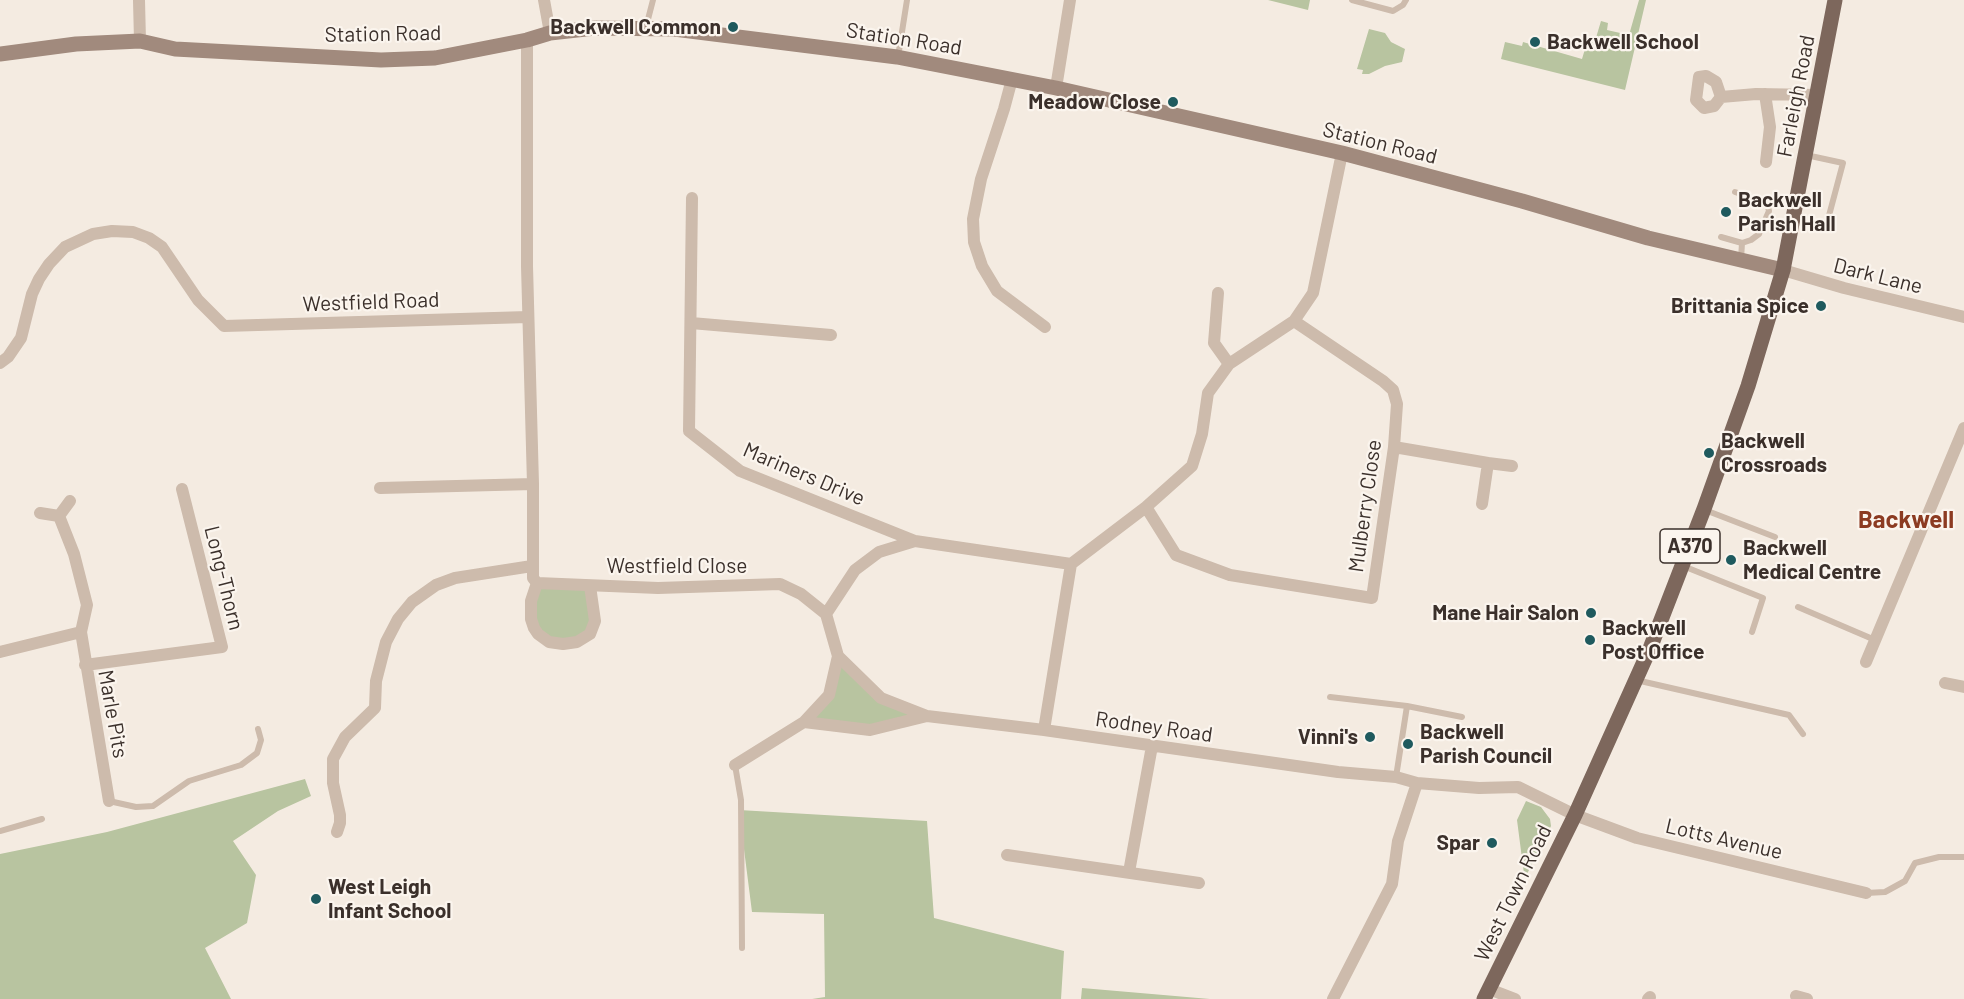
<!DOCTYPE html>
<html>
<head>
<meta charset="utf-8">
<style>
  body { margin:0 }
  canvas { display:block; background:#f4ebe1 }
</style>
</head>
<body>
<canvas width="1964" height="999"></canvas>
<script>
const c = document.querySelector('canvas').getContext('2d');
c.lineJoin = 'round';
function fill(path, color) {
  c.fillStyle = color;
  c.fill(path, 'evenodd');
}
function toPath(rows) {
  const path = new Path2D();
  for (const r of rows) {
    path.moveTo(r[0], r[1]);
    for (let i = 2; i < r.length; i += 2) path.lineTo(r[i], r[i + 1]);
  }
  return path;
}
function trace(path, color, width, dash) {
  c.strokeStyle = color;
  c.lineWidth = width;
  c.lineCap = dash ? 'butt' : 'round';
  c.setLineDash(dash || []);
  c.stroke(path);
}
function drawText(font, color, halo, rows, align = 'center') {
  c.font = font + ' Barlow,sans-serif';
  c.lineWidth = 4.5;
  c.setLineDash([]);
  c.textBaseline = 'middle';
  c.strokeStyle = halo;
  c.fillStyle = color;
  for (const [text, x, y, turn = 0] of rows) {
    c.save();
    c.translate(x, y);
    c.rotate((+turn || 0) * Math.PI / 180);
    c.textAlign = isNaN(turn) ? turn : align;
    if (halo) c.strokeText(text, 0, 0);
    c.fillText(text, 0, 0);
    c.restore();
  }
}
fill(toPath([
  [1268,0,1310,0,1308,10],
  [1639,0,1646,0,1625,90,1501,59,1505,42,1522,46,1523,42,1582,59,1588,39,1595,41,1601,21,1608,23,1607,30,1629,35],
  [1369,29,1385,33,1391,42,1405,49,1402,62,1385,66,1369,74,1362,74,1363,70,1357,69],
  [537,583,590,586,590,634,563,644,534,628],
  [838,657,881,698,927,715,870,730,804,722,829,695],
  [305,779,311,796,278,811,233,841,256,875,247,923,205,948,231,999,0,999,0,854,107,832],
  [1526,801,1541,807,1550,819,1551,826,1526,876,1524,874,1517,820],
  [739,810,927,821,934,918,1064,951,1061,999,812,999,825,997,824,914,752,912],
  [1082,988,1210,999,1081,999]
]), '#b8c4a0');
trace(toPath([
  [1352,0,1393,11,1403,5,1406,0],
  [646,27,653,0],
  [898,57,907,0],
  [1806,155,1843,163,1827,223],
  [1735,192,1767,203,1769,211,1759,234,1751,240,1742,243,1741,259],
  [1721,237,1742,243],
  [1705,510,1775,537],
  [1683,566,1763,598,1752,632],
  [1798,607,1875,640],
  [1636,680,1789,715,1803,734],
  [1330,697,1407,706,1462,717],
  [735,765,741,800,742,948],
  [1396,777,1407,706],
  [109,801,136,807,153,806,189,781,241,765,257,753,261,740,258,729],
  [0,831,42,819],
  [1866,893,1885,892,1905,881,1915,863,1939,857,1964,857]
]), '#cdbbac', 6);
trace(toPath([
  [139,0,140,41],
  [544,0,550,33],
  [527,40,527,266,533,484,533,578,537,583,658,588,780,584,801,594,826,614],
  [1012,79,1004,109,981,179,973,219,974,242,982,266,997,291,1045,327],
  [1056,88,1070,0],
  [1765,94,1770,127,1766,162],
  [1721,97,1716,82,1706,76,1699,77,1696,100,1704,108,1714,106,1721,97,1756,94,1817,95],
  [692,198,689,431,740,471,915,541,1071,564],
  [1783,270,1844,288,1964,317],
  [1218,293,1214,343,1229,364],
  [691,323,831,335],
  [0,363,8,357,21,338,32,294,39,279,49,264,65,247,93,234,112,231,133,232,149,238,162,247,198,300,224,326,528,317],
  [1394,447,1488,463,1482,504],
  [1488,463,1512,466],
  [380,488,533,484],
  [1146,507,1176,555,1230,575,1372,598,1394,447,1397,404,1393,390,1383,381,1294,321],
  [40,513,59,516,70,501],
  [59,516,74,554,87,605,81,632,109,801],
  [915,541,879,552,855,570,826,614,838,656,881,698,927,716],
  [537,583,531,601,531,619,534,628,538,634,549,642,563,644,577,642,590,634,595,621,590,586],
  [0,652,81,632],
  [1866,662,1964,428],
  [85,665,222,647,182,489],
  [1945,683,1964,687],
  [804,722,829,695,838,656],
  [1044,730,1071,564,1146,507,1192,466,1202,434,1208,393,1229,364,1294,321,1313,293,1342,153],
  [735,765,804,722,870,730,927,716,1044,730,1338,772,1396,777,1417,783,1479,788,1518,787,1575,815,1637,838,1866,893],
  [337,832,340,823,340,815,333,783,333,759,345,737,375,708,376,681,386,642,398,619,412,602,436,585,455,578,532,566],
  [1007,855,1199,883],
  [1129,872,1152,746],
  [1489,989,1515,999],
  [1796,996,1807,999],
  [1333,999,1392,884,1398,841,1417,783],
  [1648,999,1650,997]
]), '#cdbbac', 12);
trace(toPath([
  [0,54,76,44,140,41,175,49,381,60,435,58,527,40,550,33,595,28,674,29,897,57,1056,88,1342,153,1522,201,1648,238,1783,270]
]), '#a18a7d', 15);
trace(toPath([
  [1484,999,1575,815,1651,646,1704,509,1748,386,1783,270,1835,0]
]), '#7d675c', 15);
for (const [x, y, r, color] of [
  [733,27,6,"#1f5a5e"],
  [1535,42,6,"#1f5a5e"],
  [1173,102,6,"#1f5a5e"],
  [1726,212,6,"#1f5a5e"],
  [1821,306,6,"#1f5a5e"],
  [1709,453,6,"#1f5a5e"],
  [1731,560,6,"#1f5a5e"],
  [1591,613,6,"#1f5a5e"],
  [1590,640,6,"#1f5a5e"],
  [1370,737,6,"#1f5a5e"],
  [1408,744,6,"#1f5a5e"],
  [1492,843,6,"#1f5a5e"],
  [316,899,6,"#1f5a5e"]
]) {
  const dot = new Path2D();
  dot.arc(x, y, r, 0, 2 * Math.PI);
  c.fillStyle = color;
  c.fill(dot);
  trace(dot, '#fbf5ee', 2);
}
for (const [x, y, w] of [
  [1690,546,60]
]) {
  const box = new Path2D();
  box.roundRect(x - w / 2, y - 17, w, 34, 4.5);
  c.fillStyle = '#fbf5ee';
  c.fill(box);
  trace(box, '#3b302b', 1.5);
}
drawText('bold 20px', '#3b302b', null, [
  ["A370",1690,546]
]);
drawText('bold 21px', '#3b302b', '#fbf5ee', [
  ["Backwell Common",721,27,"right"],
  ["Backwell School",1547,42],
  ["Meadow Close",1161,102,"right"],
  ["Backwell",1738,200],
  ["Parish Hall",1738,224],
  ["Brittania Spice",1809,306,"right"],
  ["Backwell",1721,441],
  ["Crossroads",1721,465],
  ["Backwell",1743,548],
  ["Medical Centre",1743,572],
  ["Mane Hair Salon",1579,613,"right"],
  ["Backwell",1602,628],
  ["Post Office",1602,652],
  ["Backwell",1420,732],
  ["Parish Council",1420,756],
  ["Vinni's",1358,737,"right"],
  ["Spar",1480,843,"right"],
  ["West Leigh",328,887],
  ["Infant School",328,911]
], 'left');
drawText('21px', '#3b302b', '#fbf5ee', [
  ["Station Road",383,34,-1],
  ["Station Road",904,39,9],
  ["Farleigh Road",1796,96,-79],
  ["Station Road",1380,143,14],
  ["Dark Lane",1878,276,14],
  ["Westfield Road",371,302,-2],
  ["Mariners Drive",804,474,23],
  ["Mulberry Close",1365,506,-82],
  ["Westfield Close",677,566],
  ["Long-Thorn",224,578,76],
  ["Marle Pits",113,714,80],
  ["Rodney Road",1154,727,8],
  ["Lotts Avenue",1724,839,13],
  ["West Town Road",1513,893,-64]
]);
drawText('bold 24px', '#8c3b22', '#fbf5ee', [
  ["Backwell",1906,520]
]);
</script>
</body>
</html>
